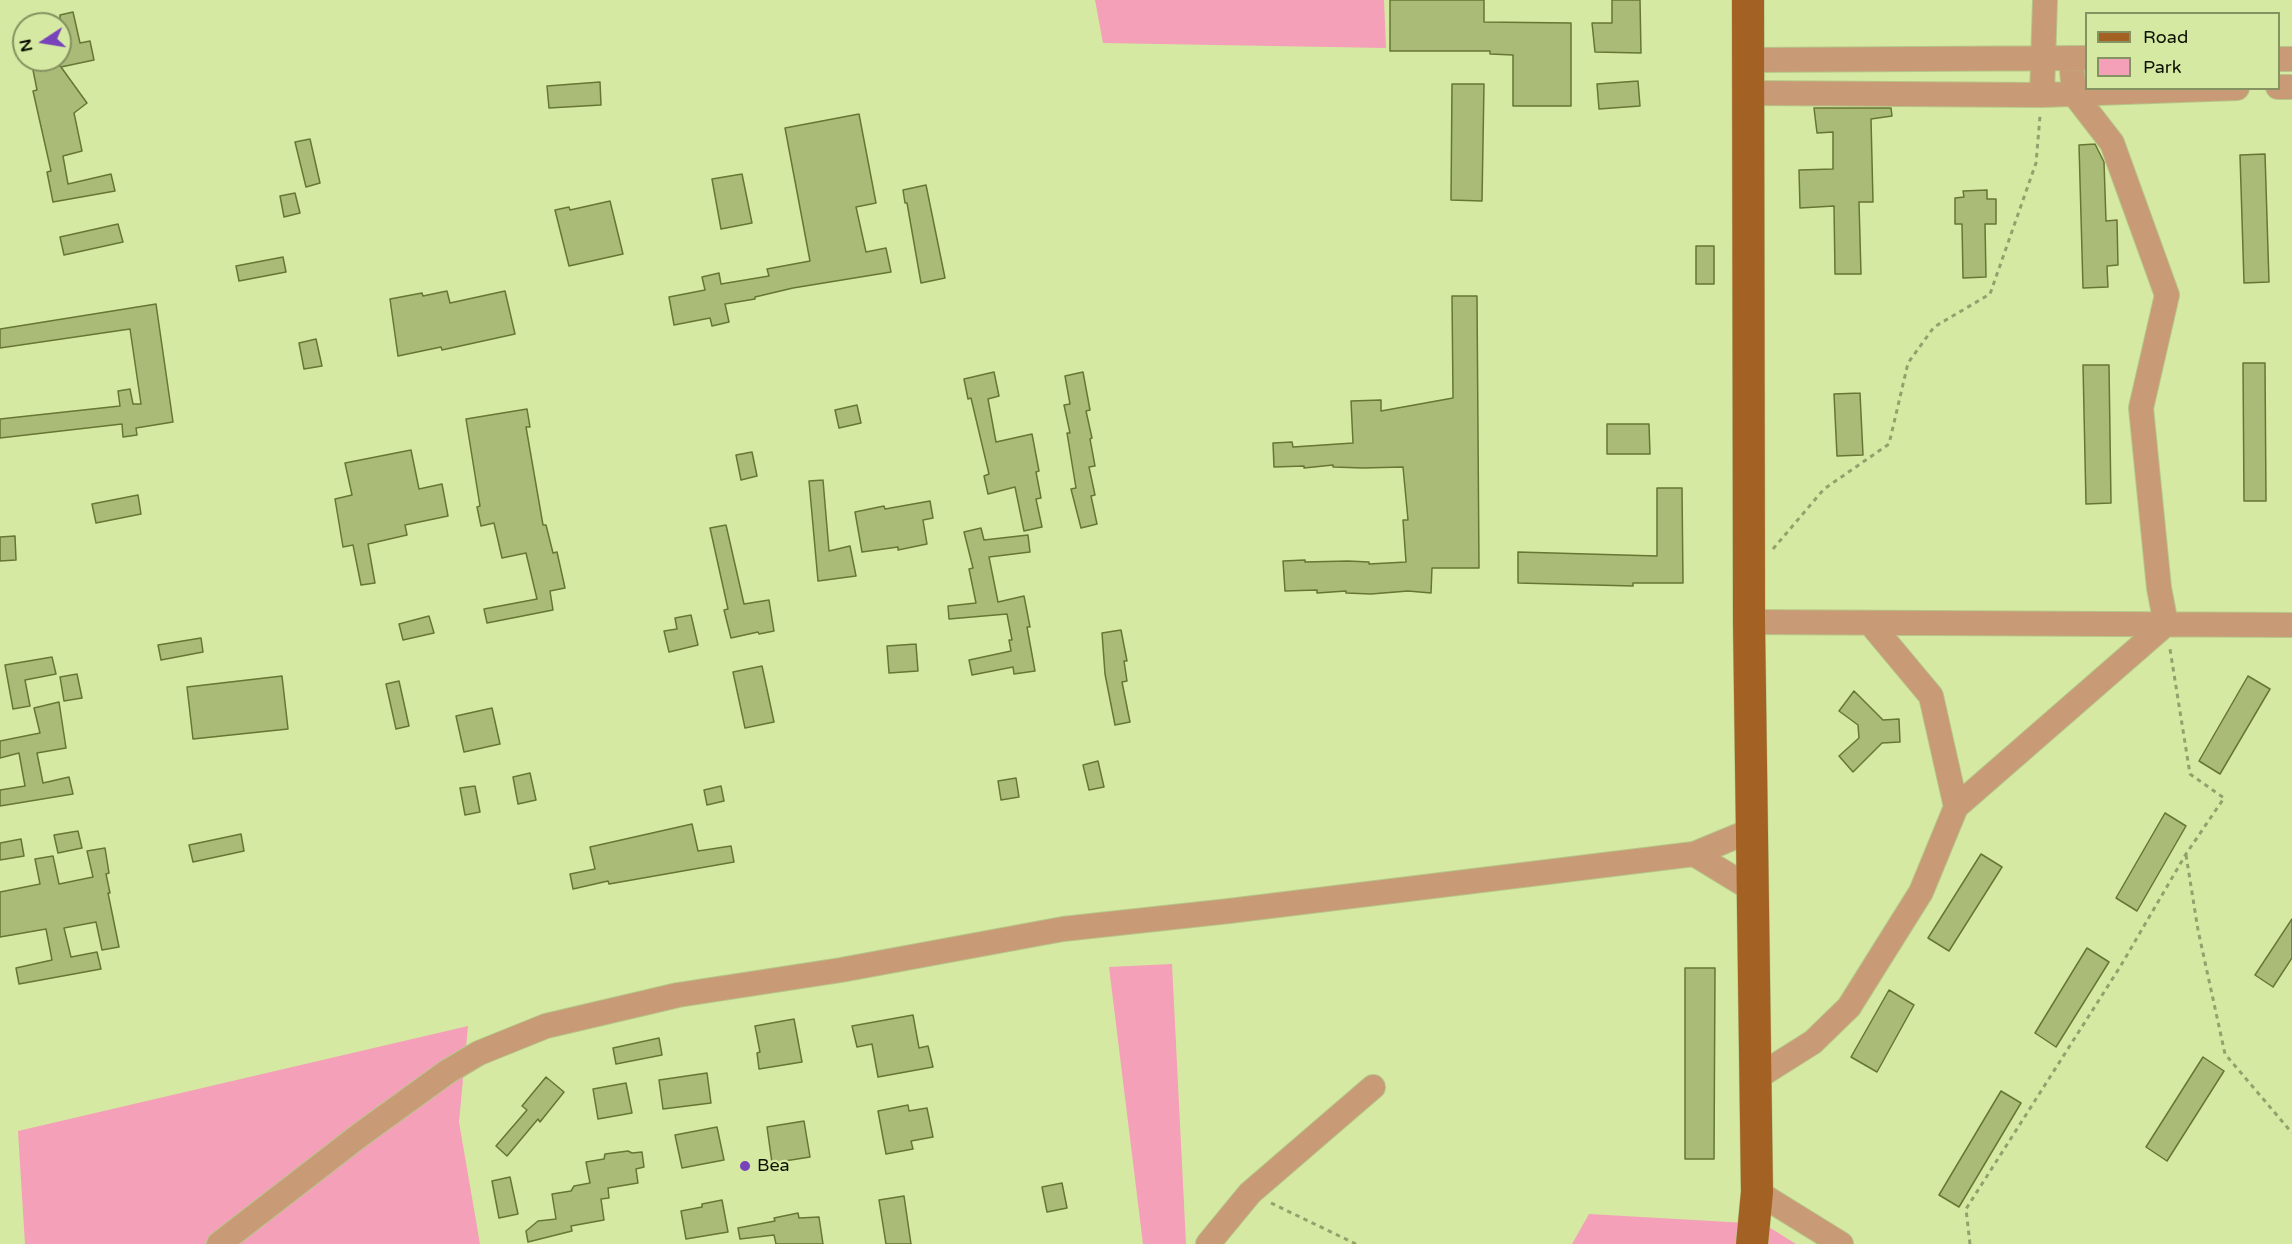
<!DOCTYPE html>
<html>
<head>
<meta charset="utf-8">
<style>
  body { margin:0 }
  #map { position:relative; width:2292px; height:1244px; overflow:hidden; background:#d6e9a2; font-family:"Varela Round",sans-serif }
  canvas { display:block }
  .legend { position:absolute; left:2085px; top:12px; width:195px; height:78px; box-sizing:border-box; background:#d6e9a2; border:2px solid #859261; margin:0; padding:8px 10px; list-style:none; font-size:18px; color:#0b1000 }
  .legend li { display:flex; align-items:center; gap:12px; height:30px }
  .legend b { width:30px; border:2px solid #859261 }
  .north { position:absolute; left:12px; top:12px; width:60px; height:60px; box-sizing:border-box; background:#d6e9a2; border:2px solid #859261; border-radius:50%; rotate:258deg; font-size:16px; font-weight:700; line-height:24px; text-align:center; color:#0b1000 }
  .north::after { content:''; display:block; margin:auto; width:21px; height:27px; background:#7843ba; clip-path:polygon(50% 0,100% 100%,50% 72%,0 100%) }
</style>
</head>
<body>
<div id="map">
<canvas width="2292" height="1244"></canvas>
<ul class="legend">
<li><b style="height:8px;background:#a36223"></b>Road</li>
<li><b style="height:16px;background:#f3a0b8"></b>Park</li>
</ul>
<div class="north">N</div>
</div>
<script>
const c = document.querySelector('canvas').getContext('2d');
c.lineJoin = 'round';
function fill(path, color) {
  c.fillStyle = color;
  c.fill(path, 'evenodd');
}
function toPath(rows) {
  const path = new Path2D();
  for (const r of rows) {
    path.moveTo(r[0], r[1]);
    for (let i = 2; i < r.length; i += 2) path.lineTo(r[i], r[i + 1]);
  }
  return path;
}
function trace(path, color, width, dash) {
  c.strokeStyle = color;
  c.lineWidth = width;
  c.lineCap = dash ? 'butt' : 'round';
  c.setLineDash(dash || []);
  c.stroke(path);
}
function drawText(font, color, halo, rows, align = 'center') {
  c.font = font + ' "Varela Round",sans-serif';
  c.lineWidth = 4.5;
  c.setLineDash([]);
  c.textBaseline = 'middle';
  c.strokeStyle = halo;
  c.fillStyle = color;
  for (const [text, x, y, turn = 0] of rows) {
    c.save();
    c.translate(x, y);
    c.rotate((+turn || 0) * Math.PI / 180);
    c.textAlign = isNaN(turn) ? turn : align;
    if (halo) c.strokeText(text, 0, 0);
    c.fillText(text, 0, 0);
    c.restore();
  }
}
fill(toPath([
  [1095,0,1384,0,1386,48,1103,43],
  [1172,964,1186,1244,1143,1244,1109,967],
  [468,1026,459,1122,480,1244,25,1244,18,1131],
  [1589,1214,1764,1224,1796,1244,1572,1244]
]), '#f3a0b8');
const building = toPath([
  [1390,0,1484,0,1484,22,1571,23,1571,106,1513,106,1513,55,1490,54,1490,51,1390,51,1390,0],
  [1612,0,1640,0,1641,53,1595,52,1592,23,1612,23,1612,0],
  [73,12,80,43,90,41,94,60,61,67,87,103,74,113,82,151,63,156,68,184,111,174,115,191,53,202,47,172,51,171,33,91,37,90,31,60,56,60,60,66,60,15,73,12],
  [1638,81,1640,106,1599,109,1597,84,1638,81],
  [600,82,601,105,549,108,547,86,600,82],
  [1452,84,1484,84,1482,201,1451,200,1452,84],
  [1814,108,1891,108,1892,116,1871,119,1873,202,1859,202,1861,274,1835,274,1834,206,1800,208,1799,170,1833,169,1833,132,1817,133,1814,108],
  [859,114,876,203,856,207,866,252,886,248,891,272,793,288,755,297,755,299,725,304,729,322,712,326,710,318,674,325,669,297,705,290,702,277,719,273,721,284,769,276,767,269,810,261,785,128,859,114],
  [310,139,320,183,306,187,295,142,310,139],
  [2095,144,2104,162,2106,221,2117,220,2118,265,2107,266,2108,287,2083,288,2079,145,2095,144],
  [2265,154,2269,282,2244,283,2240,155,2265,154],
  [742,174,752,223,721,229,712,179,742,174],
  [926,185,945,278,921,283,907,203,905,203,903,190,926,185],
  [1987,190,1987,199,1996,199,1996,224,1985,224,1986,277,1963,278,1962,224,1955,224,1955,198,1964,197,1963,191,1987,190],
  [295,193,300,213,284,217,280,196,295,193],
  [610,201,623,254,569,266,555,210,569,207,570,210,610,201],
  [118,224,123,242,64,255,60,237,118,224],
  [1696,246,1714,246,1714,284,1696,284,1696,246],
  [283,257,286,272,239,281,236,266,283,257],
  [447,291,450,303,505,291,515,334,442,350,441,347,398,356,390,299,422,293,423,296,447,291],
  [1452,296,1477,296,1479,568,1432,568,1431,593,1408,591,1371,594,1346,593,1346,591,1317,593,1317,590,1285,591,1283,561,1305,560,1305,562,1348,561,1369,562,1369,564,1406,562,1403,520,1408,520,1403,467,1363,468,1333,467,1333,465,1304,468,1304,466,1274,467,1273,443,1292,442,1293,447,1353,443,1351,401,1381,400,1381,411,1453,398,1452,296],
  [156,304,173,422,136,428,137,435,123,437,122,424,0,438,0,419,120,406,118,391,130,389,133,404,141,404,130,329,0,348,0,329,156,304],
  [316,339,322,366,304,369,299,343,316,339],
  [2243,363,2265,363,2266,501,2244,501,2243,363],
  [2083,365,2109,365,2111,503,2086,504,2083,365],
  [994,372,999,396,988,399,996,442,1032,434,1039,471,1036,472,1041,498,1036,499,1042,527,1024,531,1015,487,988,494,984,476,989,474,971,398,968,399,964,379,994,372],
  [1083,372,1090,410,1086,411,1092,438,1090,439,1095,466,1089,467,1095,495,1091,496,1097,524,1081,528,1071,489,1076,488,1067,433,1070,433,1064,405,1070,404,1065,376,1083,372],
  [1860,393,1863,455,1837,456,1834,394,1860,393],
  [857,405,861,423,839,428,835,410,857,405],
  [527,409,530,427,526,427,543,525,546,525,553,553,557,552,565,588,550,591,553,610,487,623,484,609,537,599,526,553,502,558,494,523,481,526,477,507,480,506,466,419,527,409],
  [1607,424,1649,424,1650,454,1607,454,1607,424],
  [411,450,419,489,442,484,448,516,405,525,407,535,368,544,375,583,361,585,353,545,343,547,335,499,352,495,345,463,411,450],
  [752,452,757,476,741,480,736,455,752,452],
  [823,480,829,551,850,546,856,576,818,581,809,481,823,480],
  [1657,488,1682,488,1683,583,1633,583,1633,586,1518,583,1518,552,1657,556,1657,488],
  [138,495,141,514,96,523,92,504,138,495],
  [930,501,933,518,923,520,927,544,898,550,898,547,862,552,855,512,884,506,885,509,930,501],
  [726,525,744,604,769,600,774,631,759,634,758,632,731,638,724,610,728,609,710,528,726,525],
  [981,528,984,540,1028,535,1030,552,989,557,998,602,1024,596,1030,627,1027,627,1035,671,1014,674,1013,667,972,675,969,660,1011,651,1009,640,1012,640,1007,614,949,619,948,606,976,603,969,569,973,568,964,532,981,528],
  [15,536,16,560,0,561,0,537,15,536],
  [691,615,698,645,669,652,664,631,677,629,675,618,691,615],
  [429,616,434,633,403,640,399,624,429,616],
  [1121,630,1127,661,1124,661,1127,681,1122,682,1130,722,1115,725,1105,674,1102,633,1121,630],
  [201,638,203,652,161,660,158,645,201,638],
  [916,644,918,671,889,673,887,646,916,644],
  [52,657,56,674,25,680,30,706,13,709,5,665,52,657],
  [762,666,774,722,745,728,733,672,762,666],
  [77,674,82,698,64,701,60,677,77,674],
  [282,676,288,729,193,739,187,687,282,676],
  [2248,676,2270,689,2220,774,2199,761,2248,676],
  [399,681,409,726,396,729,386,684,399,681],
  [1854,691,1883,720,1899,719,1900,742,1882,743,1853,772,1839,756,1859,738,1858,725,1839,711,1854,691],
  [59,702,66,748,37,753,43,783,69,777,73,794,0,806,0,790,25,786,19,753,0,758,0,741,40,733,34,708,59,702],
  [492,708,500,744,464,752,456,716,492,708],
  [1098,761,1104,787,1089,790,1083,765,1098,761],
  [530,773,536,800,518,804,513,777,530,773],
  [1016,778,1019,797,1001,800,998,781,1016,778],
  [475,786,480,812,465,815,460,788,475,786],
  [721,786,724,801,707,805,704,790,721,786],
  [2165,813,2186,826,2137,911,2116,898,2165,813],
  [692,824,698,851,731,846,734,862,609,884,608,881,573,889,570,874,595,869,590,847,692,824],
  [78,831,82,848,58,853,54,835,78,831],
  [241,834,244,851,193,862,189,845,241,834],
  [21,839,24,856,0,860,0,843,21,839],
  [105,848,109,873,106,874,110,893,108,893,119,947,102,950,96,922,64,928,71,957,97,952,101,969,19,984,16,968,52,960,46,929,0,937,0,892,40,884,35,859,53,856,59,884,93,877,87,851,105,848],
  [1981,854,2002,867,1949,951,1928,938,1981,854],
  [2292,919,2292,958,2273,987,2255,975,2292,919],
  [2087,948,2109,962,2056,1047,2035,1033,2087,948],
  [1685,968,1715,968,1714,1159,1685,1159,1685,968],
  [1889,990,1914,1005,1877,1072,1851,1057,1889,990],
  [913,1015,919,1048,928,1046,933,1067,878,1077,872,1044,857,1047,852,1026,913,1015],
  [794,1019,802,1062,759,1069,757,1053,760,1052,755,1026,794,1019],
  [659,1038,662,1055,616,1064,613,1048,659,1038],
  [2203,1057,2224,1071,2167,1161,2146,1147,2203,1057],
  [707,1073,711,1103,663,1109,659,1080,707,1073],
  [546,1077,564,1092,540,1122,538,1119,507,1156,496,1146,527,1110,522,1106,546,1077],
  [626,1083,632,1113,598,1119,593,1089,626,1083],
  [2001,1091,2021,1103,1959,1207,1939,1195,2001,1091],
  [908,1105,909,1111,927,1108,933,1137,911,1141,913,1149,886,1154,878,1111,908,1105],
  [804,1121,810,1157,772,1163,767,1127,804,1121],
  [717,1127,724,1160,682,1168,675,1135,717,1127],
  [628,1151,632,1153,642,1152,644,1167,636,1169,638,1183,608,1188,609,1198,601,1199,604,1220,571,1226,572,1231,528,1242,526,1231,538,1221,556,1219,552,1194,571,1191,574,1186,590,1183,586,1162,604,1159,605,1154,628,1151],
  [510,1177,518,1214,499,1218,492,1181,510,1177],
  [1062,1183,1067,1208,1047,1212,1042,1187,1062,1183],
  [904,1196,911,1244,886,1244,879,1200,904,1196],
  [722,1200,728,1232,686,1239,681,1211,702,1207,702,1204,722,1200],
  [798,1213,799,1218,819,1217,823,1244,776,1244,774,1235,740,1239,738,1228,775,1221,774,1218,798,1213]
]);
fill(building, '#ab7');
trace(building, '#677633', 1.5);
const minor = toPath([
  [2278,59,2292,59],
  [1749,60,2086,58],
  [2278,87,2292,87],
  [1750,93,2042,95,2237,88],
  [2042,95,2045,0],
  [1749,622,2292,625],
  [1870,623,1931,696,1956,807],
  [1694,854,1753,890],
  [1756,1078,1813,1042,1849,1007,1921,892,1956,807,2166,624,2159,588,2141,408,2167,295,2112,143,2074,94,2071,58],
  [1757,1192,1841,1244],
  [219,1244,360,1135,447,1072,479,1053,546,1026,678,995,841,970,1063,929,1229,911,1694,854,1752,830],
  [1208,1244,1250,1193,1373,1087]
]);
const major = toPath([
  [1748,0,1749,622,1757,1192,1752,1244]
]);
trace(minor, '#b6c688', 26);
trace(major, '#b6c688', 33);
trace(toPath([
  [1773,549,1824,489,1889,444,1908,363,1934,327,1990,294,2036,163,2040,116],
  [2186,855,2198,930,2225,1054,2292,1133],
  [1271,1203,1356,1244],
  [1970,1244,1966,1209,2120,967,2186,854,2224,798,2190,774,2170,649]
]), '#93a16c', 3, [4.5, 4.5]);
trace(minor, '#c89a75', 24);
trace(major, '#a36223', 32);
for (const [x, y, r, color] of [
  [745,1166,6,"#7843ba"]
]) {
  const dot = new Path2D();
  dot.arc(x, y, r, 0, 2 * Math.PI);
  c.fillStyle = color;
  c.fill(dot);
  trace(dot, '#d6e9a2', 2);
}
drawText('18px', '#0b1000', '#d6e9a2', [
  ["Bea",757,1166]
], 'left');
</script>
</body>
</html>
